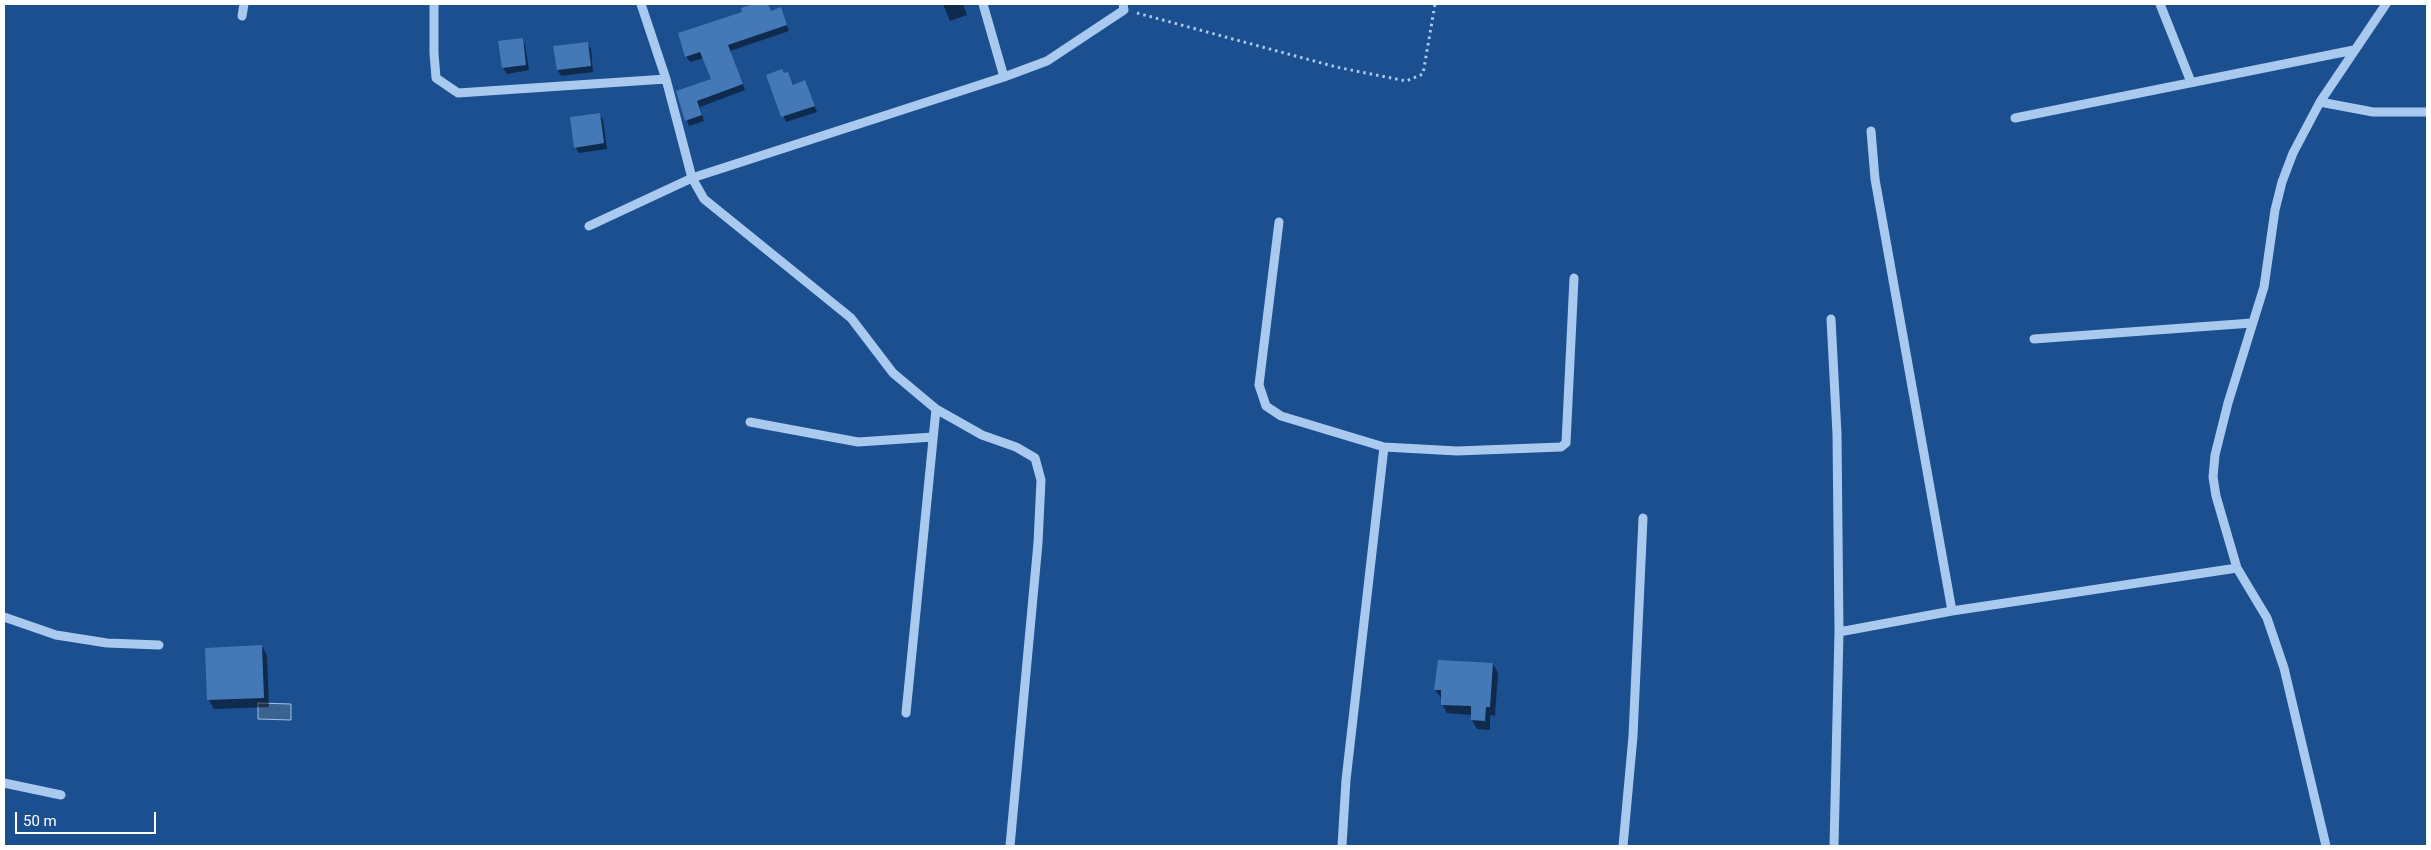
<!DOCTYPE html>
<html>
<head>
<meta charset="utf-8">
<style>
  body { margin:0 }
  #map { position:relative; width:2431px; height:850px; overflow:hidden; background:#1b4f8f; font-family:Roboto,sans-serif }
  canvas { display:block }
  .frame { position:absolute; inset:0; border:5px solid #fff; pointer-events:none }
  .scale { position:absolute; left:15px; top:812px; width:141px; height:22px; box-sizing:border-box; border:2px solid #fff; border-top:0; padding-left:6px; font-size:15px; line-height:18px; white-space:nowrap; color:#fff; -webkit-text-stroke:4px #1b4f8f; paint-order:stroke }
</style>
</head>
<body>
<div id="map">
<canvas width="2431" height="850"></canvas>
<div class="frame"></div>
<div class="scale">50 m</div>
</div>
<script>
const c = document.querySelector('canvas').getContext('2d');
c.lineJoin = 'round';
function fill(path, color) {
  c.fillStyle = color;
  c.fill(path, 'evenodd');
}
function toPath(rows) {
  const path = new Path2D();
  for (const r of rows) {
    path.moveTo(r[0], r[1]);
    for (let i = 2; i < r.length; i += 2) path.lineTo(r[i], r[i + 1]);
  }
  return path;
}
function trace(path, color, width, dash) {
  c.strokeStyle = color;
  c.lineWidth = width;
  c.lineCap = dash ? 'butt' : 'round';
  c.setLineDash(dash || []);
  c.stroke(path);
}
const water = toPath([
  [258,703,291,704,291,720,258,719,258,703]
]);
fill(water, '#3c6290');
trace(water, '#9cc4f0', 1);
fill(toPath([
  [758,4,768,4,771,12,780,9,789,31,730,51,745,90,700,107,704,121,689,126,677,92,712,80,704,58,690,62,686,56,744,13,743,9],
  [943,4,963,4,967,15,950,21],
  [522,39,525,45,529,70,507,74,503,68],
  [587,43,591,49,593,72,561,76,558,70],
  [788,73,794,86,805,82,817,112,786,122,767,75],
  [599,114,603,120,607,149,579,153,575,147],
  [262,646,267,656,269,707,214,709,209,700,206,649],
  [1493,664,1498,673,1495,716,1490,715,1490,730,1477,729,1472,720,1472,715,1447,713,1442,704,1442,699,1435,690]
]), '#0007');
fill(toPath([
  [754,4,768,4,771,11,781,7,787,25,728,45,743,84,697,101,702,115,685,121,676,91,711,79,700,52,685,57,678,33,742,12,741,8],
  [523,38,526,65,502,68,498,41],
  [588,42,591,66,557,70,553,46],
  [782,69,784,73,788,72,793,85,805,80,815,106,781,117,766,75],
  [600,113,604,143,574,148,570,117],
  [262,645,264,698,207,700,205,648],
  [1438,660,1493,663,1490,707,1486,707,1485,721,1471,720,1471,706,1441,705,1441,690,1434,690]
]), '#4478b7');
trace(toPath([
  [1137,13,1336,67,1406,81,1423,74,1435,4]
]), '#a9c9ee', 3, [2.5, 4]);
trace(toPath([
  [434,4,434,53,436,78,458,93,666,79],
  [641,4,666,79,692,178,704,199,851,318,893,373,936,409,982,435,1016,447,1035,458,1041,480,1038,543,1010,846],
  [983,4,1004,77],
  [2160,4,2191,82],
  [242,16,244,4],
  [2320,102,2373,112,2427,112],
  [2015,118,2354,50],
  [1871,131,1875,179,1952,611],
  [1279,222,1259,385,1266,406,1281,416,1384,447,1457,451,1561,447,1566,443,1574,278],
  [589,226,692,178,1004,77,1047,61,1124,10,1123,4],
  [1831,319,1837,434,1839,632,1834,846],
  [2034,339,2252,323],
  [750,422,858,442,933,437],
  [4,617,56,635,107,643,159,645],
  [1839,632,1952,611,2237,568],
  [906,713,936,409],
  [4,783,61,795],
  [1342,846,1346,780,1384,447],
  [1623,846,1633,736,1643,518],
  [2326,846,2284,668,2267,618,2237,568,2216,496,2213,477,2215,455,2228,403,2264,287,2275,210,2282,182,2293,153,2320,102,2386,4]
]), '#a9c9ee', 9);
</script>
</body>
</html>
